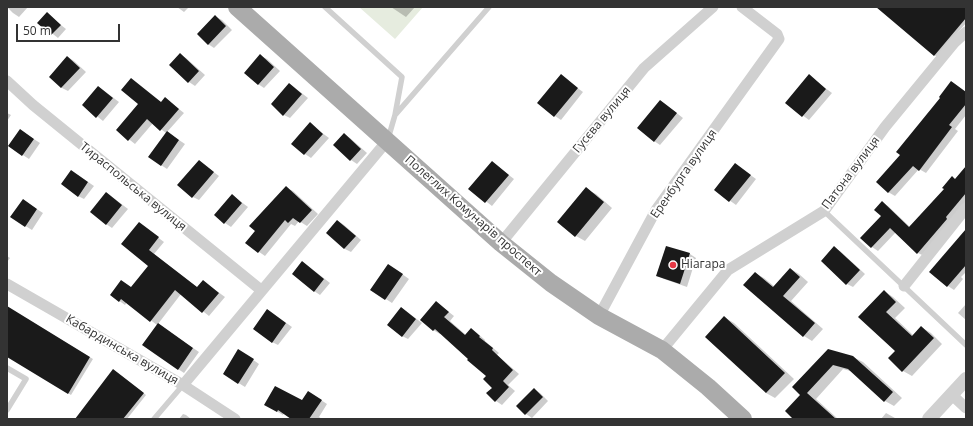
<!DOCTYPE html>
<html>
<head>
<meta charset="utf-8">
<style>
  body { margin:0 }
  #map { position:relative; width:973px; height:426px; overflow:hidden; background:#fff; font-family:"Open Sans",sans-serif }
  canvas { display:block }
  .frame { position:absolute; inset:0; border:8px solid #333; pointer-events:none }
  .scale { position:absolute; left:16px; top:24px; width:104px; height:18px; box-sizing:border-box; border:2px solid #333; border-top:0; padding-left:5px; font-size:12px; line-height:14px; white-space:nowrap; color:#333; -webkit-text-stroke:3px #fff; paint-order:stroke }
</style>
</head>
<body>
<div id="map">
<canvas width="973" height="426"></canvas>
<div class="frame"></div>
<div class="scale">50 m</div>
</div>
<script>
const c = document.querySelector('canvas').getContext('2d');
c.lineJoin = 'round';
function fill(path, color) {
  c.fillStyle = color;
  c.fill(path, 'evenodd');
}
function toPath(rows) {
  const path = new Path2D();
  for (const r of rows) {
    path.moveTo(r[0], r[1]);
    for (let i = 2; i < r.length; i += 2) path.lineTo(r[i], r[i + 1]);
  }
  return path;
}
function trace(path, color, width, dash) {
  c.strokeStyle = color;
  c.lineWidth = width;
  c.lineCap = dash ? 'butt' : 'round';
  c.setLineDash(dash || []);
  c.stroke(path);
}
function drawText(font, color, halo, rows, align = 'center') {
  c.font = font + ' "Open Sans",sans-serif';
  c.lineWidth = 4;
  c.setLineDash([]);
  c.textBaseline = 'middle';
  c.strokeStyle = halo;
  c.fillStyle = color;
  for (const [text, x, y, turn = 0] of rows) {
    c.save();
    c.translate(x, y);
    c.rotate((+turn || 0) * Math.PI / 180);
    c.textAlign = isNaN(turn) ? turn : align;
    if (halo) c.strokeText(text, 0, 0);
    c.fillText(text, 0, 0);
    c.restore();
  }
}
fill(toPath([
  [359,7,423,7,395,39]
]), '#e6ecdf');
fill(toPath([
  [7,7,28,7,19,17,13,13],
  [177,7,189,7,184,12],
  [391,7,415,7,406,17],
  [878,7,966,7,966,23,937,57],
  [47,14,66,29,58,38,39,23],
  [216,17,222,20,232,30,214,48,208,44],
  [180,55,186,58,205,75,195,86,189,82],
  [261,56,267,59,280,71,264,88,258,84],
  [68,57,74,61,86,72,68,91,62,88,50,77],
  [561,76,583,92,561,120,555,116],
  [809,76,832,93,809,120,786,103],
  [952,82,966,92,966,115,955,129,958,131,926,173,919,169,895,196,888,192,902,155],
  [290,84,308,98,290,118,284,115],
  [99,87,119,102,103,121,83,105],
  [165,98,184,113,167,132,185,144,167,169,161,165,166,133,153,123,135,144,117,130,162,103],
  [661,101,683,118,660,145,654,141],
  [7,113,11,115,7,121],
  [310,124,329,138,311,158,305,154,293,144],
  [26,134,40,143,29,159,9,146],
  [344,134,350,138,367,153,357,164,351,160,335,145],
  [199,161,219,176,199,200,193,197],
  [492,162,514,179,492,206,470,189],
  [735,164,756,179,736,205,715,190],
  [966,168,966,204,922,255,916,252,896,232,878,251,872,247,861,238,882,216,882,202,888,206,910,227],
  [78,175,94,186,84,199,78,196],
  [287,188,293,191,318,214,307,226,299,221,295,226,291,224,265,256,246,243],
  [586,189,596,194,612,208,585,241,576,236],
  [107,193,128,209,112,228,106,224],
  [232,195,248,207,231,227,225,223],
  [29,204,43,213,32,230,11,217],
  [338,221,344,225,361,240,351,252,345,249,327,233],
  [139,223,164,242,154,254,198,288,203,281,225,297,209,316,181,294,158,324,199,352,184,373,178,369,157,325,127,302,125,305,111,295,132,288,149,266],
  [966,230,966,272,961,277,963,279,954,290,948,286,931,272],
  [667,247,690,254,696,258,687,287,664,279,658,276],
  [834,248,840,251,865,274,853,287,847,284],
  [7,256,10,258,7,262],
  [303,262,330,283,320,295,314,291],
  [395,269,409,279,392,303,372,290],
  [791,269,799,274,808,282,791,301,823,329,812,341,804,336,745,285,755,273,764,278,775,287],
  [884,291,893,297,905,308,895,318,914,336,921,327,931,333,942,344,912,376,903,371,896,351,860,317],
  [436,302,454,316,450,321,466,335,471,329,477,333,485,340,485,341,499,353,497,355,519,374,508,385,515,391,502,405,496,401,493,388,488,376,441,333,440,334,433,330],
  [966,304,966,320,958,313],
  [7,307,93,359,71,395,7,356],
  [402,308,422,323,408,339,402,336],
  [268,310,292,327,278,345,272,342],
  [724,317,734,323,794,379,775,398,766,393],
  [828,350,853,357,863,362,902,398,894,406,885,401,854,372,843,369,816,399,838,419,794,419,802,394],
  [245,354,259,364,245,387,224,374],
  [116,372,146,395,127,419,76,419],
  [534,389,540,393,548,401,532,418,526,414,517,406],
  [315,396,327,404,319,417,322,419,292,419,284,413,283,415,266,405,302,402],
  [886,413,895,418,896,419,881,419],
  [183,414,186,415,191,419,179,419]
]), '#0003');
fill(toPath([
  [876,7,966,7,966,18,934,56],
  [47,12,61,25,51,35,37,23],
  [215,15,226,26,208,45,197,34],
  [180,53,199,71,188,83,169,65],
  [260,54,274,67,258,85,244,73],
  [67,56,80,68,61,88,49,77],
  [561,74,578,88,554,117,537,103],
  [809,74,826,89,802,117,785,103],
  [131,78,161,102,165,97,179,109,160,131,147,119,128,141,116,130,138,104,121,90],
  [951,81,966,92,966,104,949,125,952,127,919,171,913,166,888,193,876,182,900,155,896,152,940,98,939,97],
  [289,83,302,94,283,116,271,104],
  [98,86,113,98,96,118,82,105],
  [660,100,677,113,654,142,637,128],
  [310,122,323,134,304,155,291,144],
  [20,129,34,139,22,156,8,146],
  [167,131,179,140,161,166,148,157],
  [344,133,361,149,350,161,333,145],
  [199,160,214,172,192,198,177,185],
  [492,161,509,175,485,203,468,189],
  [735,163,751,175,729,202,714,190],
  [966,166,966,193,946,217,947,219,917,254,890,228,871,248,860,238,881,216,874,210,882,201,909,227,944,189,942,188,952,176,955,179],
  [71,170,88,182,78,197,61,184],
  [286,186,312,210,300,223,293,218,288,223,285,220,258,253,245,243,255,231,249,226],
  [586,187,604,202,575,237,557,222],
  [106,192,122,205,106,225,90,212],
  [232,194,242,203,224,224,214,215],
  [23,199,37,209,25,227,10,217],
  [337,220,356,236,344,249,326,233],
  [139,222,159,237,149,250,197,287,203,280,219,293,202,313,175,290,150,322,121,299,119,302,110,295,121,280,131,287,148,266,121,244],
  [966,229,966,265,947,287,929,272],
  [666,246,690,253,680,284,656,276],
  [834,246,860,270,846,285,821,261],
  [302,261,324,279,314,292,292,274],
  [388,264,403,274,385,300,370,290],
  [790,268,800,277,783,296,815,323,803,337,743,285,755,272,773,287],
  [884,290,896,302,886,312,912,336,921,326,934,338,902,372,888,358,895,351,858,317],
  [436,301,449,312,444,317,465,335,471,328,480,336,479,337,493,348,492,350,513,370,503,381,509,387,495,402,486,393,492,388,483,379,486,376,467,360,468,359,435,329,433,331,420,320],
  [7,306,90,357,68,394,7,357],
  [401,307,416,319,402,337,387,325],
  [267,309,286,323,272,343,253,329],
  [724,316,785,373,766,393,705,337],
  [158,323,193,348,178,370,142,345],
  [238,349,254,359,238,384,223,374],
  [828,349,853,356,893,392,884,402,848,369,833,365,807,393,836,419,793,419,785,411,800,395,792,387],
  [113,369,144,393,123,419,75,419],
  [275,386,302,400,308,391,322,400,309,419,291,419,278,410,277,412,264,405],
  [534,388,543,397,525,415,516,406]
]), '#1a1a1a');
trace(toPath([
  [325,7,402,77,395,115,388,139],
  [396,114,489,7],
  [824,211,966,345],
  [7,368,26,379,7,410],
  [154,419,183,385]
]), '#d0d0d0', 5.5);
trace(toPath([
  [7,81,33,105,261,290],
  [501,243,644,68,713,7],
  [7,284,183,385,235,419],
  [904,286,966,208],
  [599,316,656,210,779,39,777,34,742,7],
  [662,350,728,270,824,211,885,127,954,43,966,32],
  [183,385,387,141],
  [952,395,966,408]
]), '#d0d0d0', 11);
trace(toPath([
  [929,419,966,379]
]), '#d0d0d0', 14);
trace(toPath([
  [237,7,501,243,551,283,599,316,662,350,708,387,743,419]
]), '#ababab', 18);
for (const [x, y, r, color] of [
  [673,265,4,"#e63946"]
]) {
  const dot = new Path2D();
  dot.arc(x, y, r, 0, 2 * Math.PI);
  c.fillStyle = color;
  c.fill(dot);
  trace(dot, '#fff', 1.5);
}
drawText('12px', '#333', '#fff', [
  ["Гусєва вулиця",602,120,-50],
  ["Патона вулиця",851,173,-53],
  ["Еренбурга вулиця",684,174,-55],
  ["Тираспольська вулиця",133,187,39],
  ["Полеглих Комунарів проспект",473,216,41],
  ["Кабардинська вулиця",122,350,30]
]);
drawText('12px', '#333', '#fff', [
  ["Ніагара",681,265]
], 'left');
</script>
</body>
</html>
